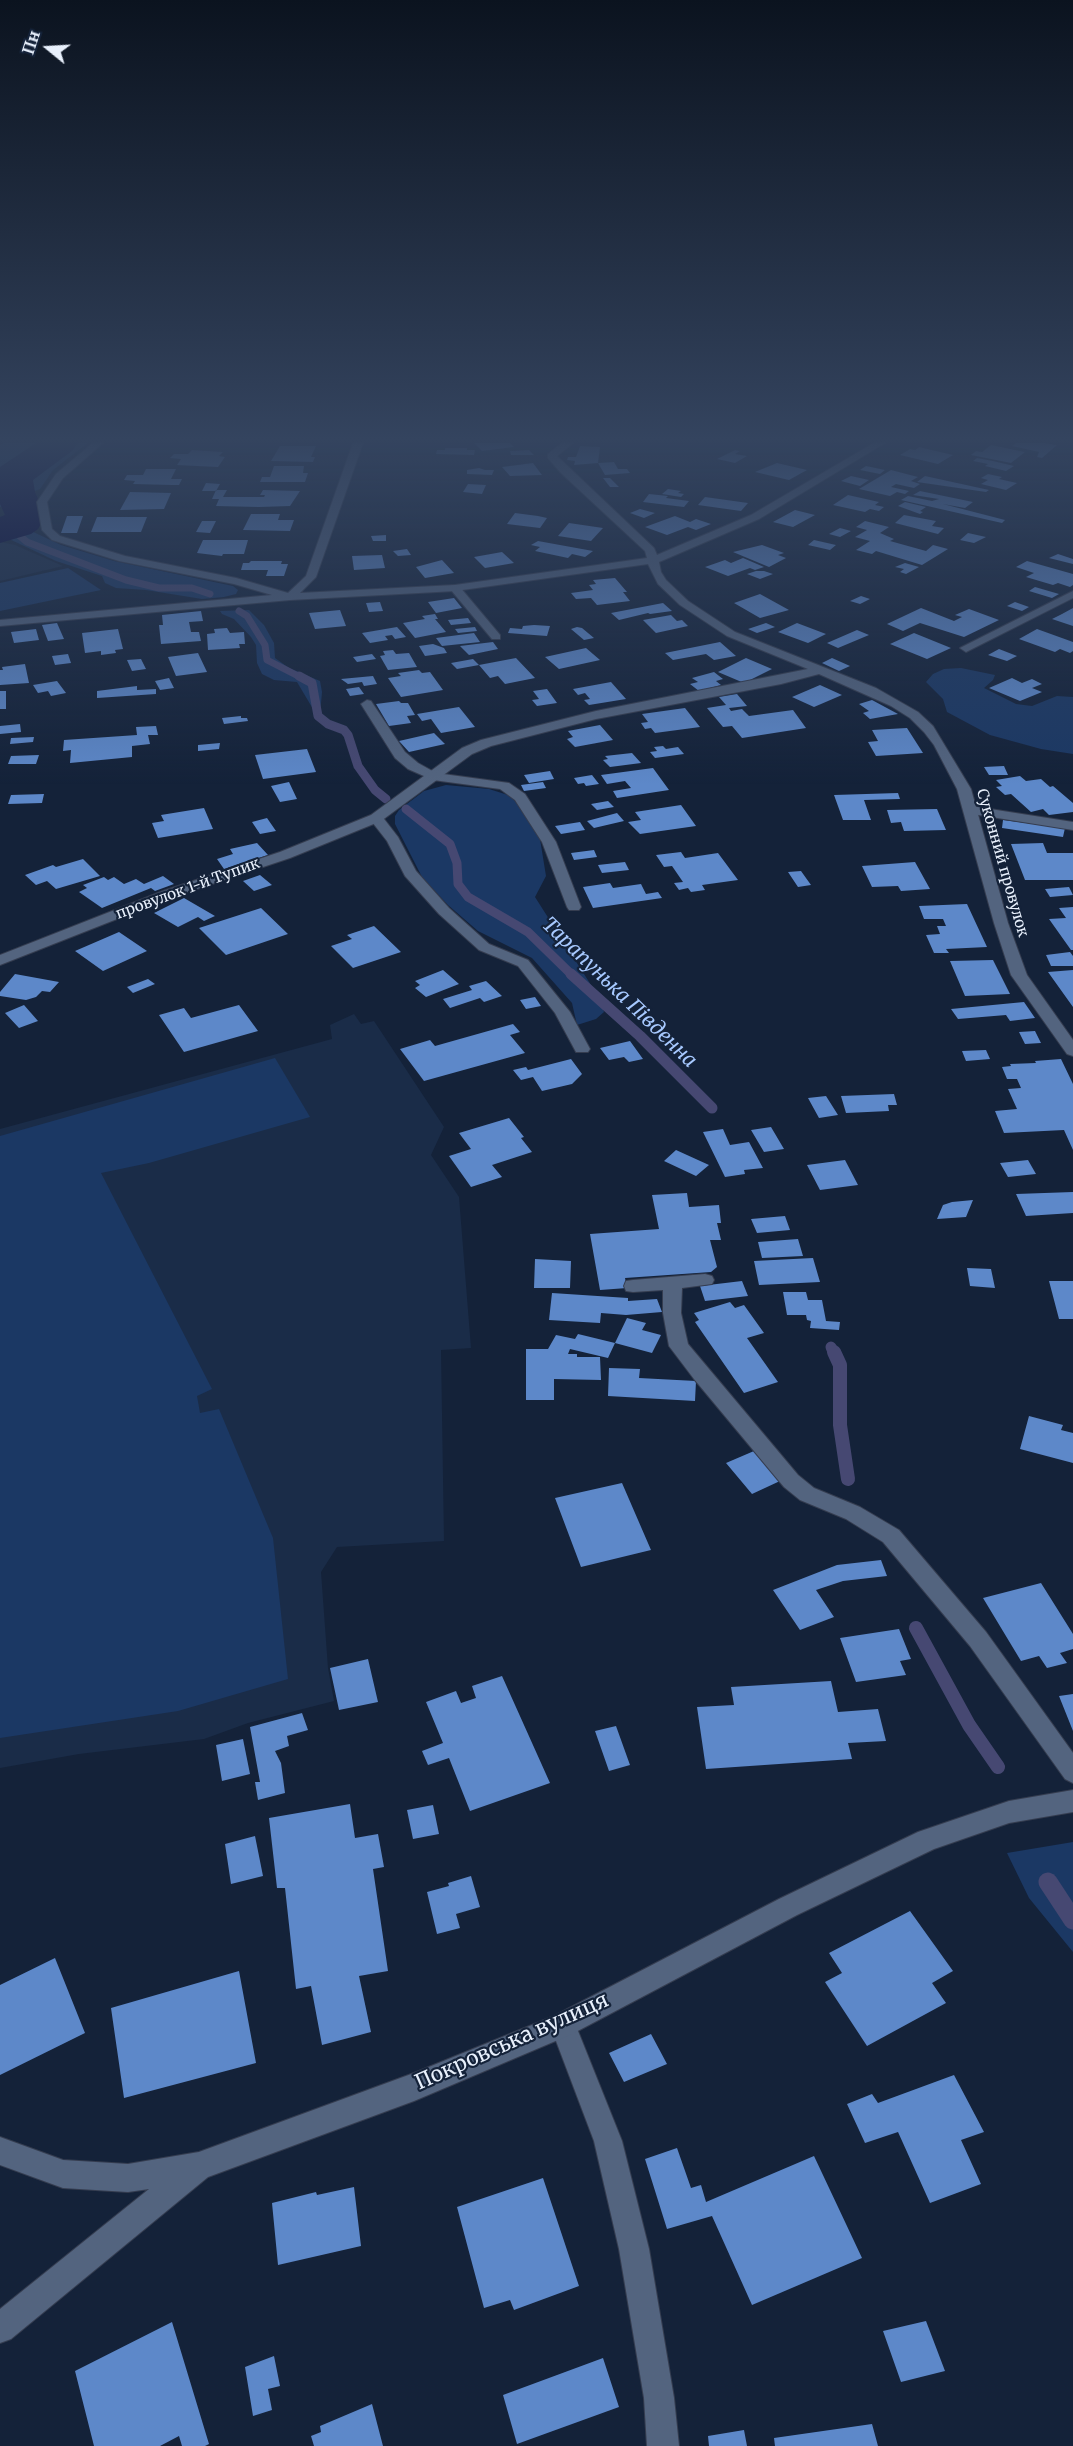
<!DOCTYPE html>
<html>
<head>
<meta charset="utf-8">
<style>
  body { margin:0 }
  #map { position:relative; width:1073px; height:2446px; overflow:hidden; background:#142239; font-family:Merriweather,serif }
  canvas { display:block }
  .north { position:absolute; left:18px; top:18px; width:60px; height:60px; -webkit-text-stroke:4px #142239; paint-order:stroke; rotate:288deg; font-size:16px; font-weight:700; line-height:24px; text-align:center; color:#e8f0fc }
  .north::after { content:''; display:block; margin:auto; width:21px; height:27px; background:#e8f0fc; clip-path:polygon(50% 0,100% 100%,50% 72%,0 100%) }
</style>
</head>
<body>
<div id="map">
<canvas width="1073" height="2446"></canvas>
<div class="north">Пн</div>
</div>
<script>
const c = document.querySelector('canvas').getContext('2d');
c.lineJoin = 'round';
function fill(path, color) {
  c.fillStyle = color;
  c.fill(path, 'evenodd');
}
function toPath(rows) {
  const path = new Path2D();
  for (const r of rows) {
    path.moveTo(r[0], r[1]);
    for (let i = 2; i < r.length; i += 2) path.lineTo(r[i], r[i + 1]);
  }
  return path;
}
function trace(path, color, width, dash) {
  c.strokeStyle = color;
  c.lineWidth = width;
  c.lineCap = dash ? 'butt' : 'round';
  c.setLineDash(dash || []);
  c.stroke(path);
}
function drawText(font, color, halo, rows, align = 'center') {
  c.font = font + ' Merriweather,serif';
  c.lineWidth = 4.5;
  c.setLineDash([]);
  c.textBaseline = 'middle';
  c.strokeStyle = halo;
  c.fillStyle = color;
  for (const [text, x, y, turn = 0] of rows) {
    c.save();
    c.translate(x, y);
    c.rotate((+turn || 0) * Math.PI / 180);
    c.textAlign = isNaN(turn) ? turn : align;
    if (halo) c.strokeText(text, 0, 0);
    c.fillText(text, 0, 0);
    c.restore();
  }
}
fill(toPath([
  [0,542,15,545,63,566,0,581],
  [354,1014,361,1024,374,1021,444,1127,431,1155,459,1197,471,1348,441,1350,444,1541,337,1547,321,1572,328,1668,334,1701,248,1723,204,1739,79,1754,0,1768,0,1129,332,1039,330,1025]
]), '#1a2c48');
fill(toPath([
  [4,443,88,443,53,470,40,489,22,496,24,502,0,507,0,445],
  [19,529,27,529,61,545,114,561,233,586,238,590,236,594,224,597,202,599,146,590,116,588,105,583,102,576,56,561,5,537,5,533],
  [68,568,101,590,0,611,0,583],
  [249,610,264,625,274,643,275,658,289,668,320,681,322,692,320,714,316,714,297,682,274,680,262,674,257,663,256,645,251,637,234,619,222,614,220,611],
  [961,668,995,675,993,680,984,688,1016,704,1032,706,1057,696,1073,697,1073,754,1041,749,990,735,947,712,943,699,926,682,933,674,944,669],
  [446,785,489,789,511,796,522,810,540,839,546,876,535,897,598,996,604,1012,596,1019,577,1025,572,1003,532,958,478,931,448,905,422,877,395,824,395,816,399,810,424,791],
  [275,1058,310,1117,149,1163,101,1173,212,1389,197,1396,200,1413,219,1409,273,1538,288,1679,178,1711,0,1738,0,1136],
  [1073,1842,1073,1952,1029,1898,1007,1853]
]), '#1b3864');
trace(toPath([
  [10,528,27,542,126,580,159,588,192,588,210,594],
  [239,611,247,616,265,645,267,660,302,678]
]), '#464872', 7);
trace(toPath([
  [299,676,312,683,318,716,328,724,344,730,348,735,358,766,375,790,386,799],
  [406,809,450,844,457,863,458,884,468,897,528,932,572,975]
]), '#464872', 9);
trace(toPath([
  [571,974,640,1036,712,1108],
  [831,1347,834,1354]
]), '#464872', 11);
trace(toPath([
  [834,1352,840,1365,840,1425,848,1479],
  [916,1628,969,1725,998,1767]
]), '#464872', 14);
trace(toPath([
  [1048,1882,1073,1920]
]), '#464872', 19);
fill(toPath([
  [36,443,78,443,72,451,33,480,35,492,45,516,38,529,31,534,0,543,0,517,5,515,0,504,0,467,36,443]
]), '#000037');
fill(toPath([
  [474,443,510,443,514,447,482,451],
  [1016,443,1044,443,1057,445,1042,458,1037,457,1039,452,1012,446],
  [991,445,1025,452,1011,463,971,455,976,451,982,452],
  [280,446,316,446,311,457,315,457,313,462,271,461],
  [580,446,600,447,598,463,574,465,575,461,567,460,568,457,576,457],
  [919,447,953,455,938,464,900,455,910,449,915,450],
  [445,448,467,448,467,450,475,450,474,455,436,454,437,450,445,450],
  [192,450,223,452,219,456,225,457,218,467,177,465,181,459,170,458,174,454,188,454],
  [529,450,534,455,511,455,510,451],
  [735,450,740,451,735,454,747,456,735,463,717,459],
  [977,458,993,461,1014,466,1006,471,985,466,988,464,973,461],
  [614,462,618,469,627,469,630,473,605,475,598,463],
  [533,463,542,475,510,476,502,467],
  [777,463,807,470,789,480,755,472],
  [274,466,304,466,303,473,308,473,305,482,260,482,262,477,270,477],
  [866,466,885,470,880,474,860,470],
  [479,468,485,470,494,470,492,475,467,474,467,470],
  [146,469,176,469,171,479,182,479,179,485,172,485,133,484,135,481,124,480,127,475,143,475],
  [891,470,918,477,911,481,920,484,914,488,896,484,891,487,909,491,905,494,897,492,890,496,859,489],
  [988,474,1002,477,999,479,1017,483,1006,490,981,484,988,480,981,478],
  [851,476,869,480,860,486,841,481],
  [925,476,989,490,986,492,917,482],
  [603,478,610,478,619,487,610,487],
  [206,483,220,484,216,491,202,491],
  [468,484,486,485,482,494,463,492],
  [668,489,681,491,678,493,684,494,681,497,662,494],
  [216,490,227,490,223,497,264,497,265,495,260,495,263,490,300,491,290,506,259,507,216,506,219,499,212,499],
  [920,491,973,502,965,508,943,504,1005,520,1002,523,901,500,908,496,932,501,939,499,913,495],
  [130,492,171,493,164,509,120,510],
  [649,494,668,496,666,498,689,501,684,507,643,502],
  [848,495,879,502,875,505,884,507,879,511,870,509,865,512,833,505],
  [705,497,748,503,741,511,698,505],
  [905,502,926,507,920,511,923,512,920,514,898,506],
  [640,509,655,513,644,518,630,513],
  [795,510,815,515,793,527,773,522],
  [515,513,538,516,547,518,540,528,507,524],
  [251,514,280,514,278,520,294,520,290,531,243,530],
  [904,515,936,521,932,526,944,528,938,534,895,523],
  [67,516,83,516,77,533,61,533],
  [675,516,690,522,696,519,711,524,696,530,688,527,667,535,645,527],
  [97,517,147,517,141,532,91,532],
  [202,521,216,521,210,533,196,532],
  [865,521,889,527,880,533,894,539,890,541,926,551,933,545,948,549,922,565,876,551,872,554,856,550,870,541,855,537,867,530,856,527],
  [569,523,603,528,591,541,558,536],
  [840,528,851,531,840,537,829,534],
  [968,533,986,537,974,543,960,540],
  [386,535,386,541,373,541,371,536],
  [203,540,248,540,244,554,223,554,222,556,197,553],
  [814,540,836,545,830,550,808,545],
  [538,541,593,551,585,557,572,554,568,558,535,551,540,547,531,545],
  [762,545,784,553,778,555,786,558,769,567,733,552],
  [407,549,411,555,398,556,393,551],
  [502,552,514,563,485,568,474,557],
  [1058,554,1073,559,1073,564,1049,558],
  [382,555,385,568,354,570,352,556],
  [743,558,764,567,755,570,750,568,728,576,705,567,725,560,731,563],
  [442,560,454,573,425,578,416,567],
  [251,561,282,561,281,564,288,564,284,576,266,576,268,570,241,570,243,563,249,563],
  [1027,561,1073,574,1073,585,1070,587,1058,583,1053,585,1026,577,1034,573,1016,567],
  [905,563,919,567,906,574,900,572,904,569,895,567],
  [756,571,764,571,773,574,760,579,747,574],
  [615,578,627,592,623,592,630,601,597,605,591,598,576,599,571,593,593,590,589,585,596,584,593,580],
  [1035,587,1059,594,1052,598,1029,591],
  [760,594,789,610,760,618,734,603],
  [861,596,870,599,860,604,850,601],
  [454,598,462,608,436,613,428,602],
  [380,602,383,611,369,612,366,603],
  [1015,602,1029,607,1022,611,1007,606],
  [663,603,672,611,650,614,648,613,619,620,611,613],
  [921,608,954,621,962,617,955,615,969,609,999,620,964,637,920,623,903,631,887,624],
  [1073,608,1073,626,1052,619,1062,614],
  [340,610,346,626,315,629,309,613],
  [201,611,203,621,189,622,191,632,199,632,201,641,161,644,159,625,163,625,162,615],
  [435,614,438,619,435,619,446,632,415,638,403,623,425,619,422,616],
  [671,615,677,621,682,620,688,626,656,633,643,620],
  [468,618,471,623,451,625,448,620],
  [57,623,64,639,48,641,42,625],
  [766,623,775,627,757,633,748,629],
  [797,623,826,634,808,643,778,632],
  [534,625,550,626,547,636,508,633,510,628,522,629,523,626],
  [397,627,406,637,395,639,392,635,385,636,388,640,370,643,362,633],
  [475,627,477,631,458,633,455,629],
  [577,627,582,628,594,638,584,640,571,629],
  [227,628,230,633,244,632,245,644,239,644,240,648,208,650,207,634,215,633,214,629],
  [36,629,39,640,14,643,11,632],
  [118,629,123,649,115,650,116,653,101,655,101,651,85,653,82,633],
  [1037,629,1073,642,1073,651,1070,653,1060,649,1055,652,1019,639],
  [857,630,869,635,838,648,827,643],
  [474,633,480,642,442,646,436,638],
  [914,633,951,648,927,659,890,644],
  [493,642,498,649,469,655,460,646],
  [720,642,736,656,714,660,706,654,673,660,665,653],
  [433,644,444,648,447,653,425,656,419,646],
  [586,648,600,660,559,669,545,657],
  [999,649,1017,656,1007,661,988,655],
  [393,650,396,654,409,653,417,667,388,670,380,656,385,655,383,651],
  [198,653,207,672,176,676,168,657],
  [68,654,71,663,55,665,52,656],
  [372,654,376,659,357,662,353,657],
  [516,658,535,678,505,684,498,676,490,678,479,665],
  [746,658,772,669,744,683,718,672],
  [832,658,850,666,839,671,822,663],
  [141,659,146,669,132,671,127,660],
  [473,659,479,665,457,669,451,663],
  [25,664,29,683,0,685,0,670,3,670,2,667],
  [419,670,422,673,430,672,443,690,401,697,388,678,401,676,398,673],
  [714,672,723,679,716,681,721,685,699,691,690,684,698,682,692,678],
  [373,676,377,684,364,686,362,682,348,684,341,679],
  [169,678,174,688,160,690,155,681],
  [1012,678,1022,683,1032,679,1042,684,1032,688,1042,692,1020,701,989,688],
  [57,681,66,693,51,696,48,691,38,693,33,685],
  [611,682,626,699,589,705,584,700,590,699,585,693,578,695,573,689],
  [820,685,842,695,814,707,792,697],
  [137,686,137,690,156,689,156,694,97,698,97,691],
  [359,687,364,694,350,696,346,689],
  [547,689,557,703,537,706,532,700,539,699,533,691],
  [0,691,6,691,6,709,0,709],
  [737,694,747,706,729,708,731,711,742,709,749,716,793,710,806,728,742,738,732,726,723,727,707,708,726,705,719,697],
  [872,700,898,714,870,719,863,713,869,711,859,704],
  [399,701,401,703,408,703,415,715,407,716,411,723,389,726,376,704],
  [459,707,475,727,441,733,431,719,422,721,417,714],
  [685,708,700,727,655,733,651,728,645,729,641,723,648,722,642,714],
  [241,716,241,718,247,718,248,721,224,724,222,718],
  [20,724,21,732,0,734,0,726],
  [600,725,613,740,575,747,567,739,573,737,568,731],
  [156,726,158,735,148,735,150,744,132,746,132,757,70,763,71,750,63,751,64,740,137,735,136,727],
  [907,728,923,753,876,756,868,742,878,741,872,730],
  [434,733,445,744,409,752,399,741],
  [34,737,33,742,10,744,11,738],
  [220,743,219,749,198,751,198,745],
  [663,746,666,749,678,747,684,754,655,758,650,752,657,751,654,747],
  [307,749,316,772,263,779,255,755],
  [632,753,641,763,610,767,603,760,608,759,605,756],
  [39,755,36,764,8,764,11,756],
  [1004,766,1008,775,989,775,984,767],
  [653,768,669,790,617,798,613,791,631,788,625,781,607,784,601,775],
  [550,771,554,779,529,783,524,775],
  [592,775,599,784,586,786,584,783,578,784,574,778],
  [1020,776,1026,781,1041,779,1050,787,1053,786,1073,803,1073,812,1049,815,1043,809,1031,812,1011,794,1005,795,996,787,1002,786,996,780],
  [289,782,297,799,280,802,271,786],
  [543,782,546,788,524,791,521,785],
  [898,793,900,799,864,800,871,820,843,820,834,795],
  [44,794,42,803,8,804,11,795],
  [608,801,614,807,597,810,591,804],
  [681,805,696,826,640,834,628,822,641,820,635,812],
  [204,808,213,829,158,838,152,823,164,821,161,815],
  [937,809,946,830,904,831,901,822,891,823,887,810],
  [617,813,624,821,594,828,587,821],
  [267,818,276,831,260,834,252,822],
  [1003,820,1065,828,1063,837,1002,828],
  [580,822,585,830,561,834,555,826],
  [257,843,268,855,224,869,217,859,233,854,230,849],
  [1043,843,1047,853,1073,853,1073,880,1025,880,1011,844],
  [594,850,597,857,574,860,571,853],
  [681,852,685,858,718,853,738,880,702,885,705,890,691,892,688,888,679,890,674,883,683,882,672,866,664,867,656,855],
  [83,859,100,876,56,889,47,881,36,885,25,875,53,865,56,867],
  [625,862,629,870,602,873,598,865],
  [915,862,930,889,901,891,898,886,872,887,862,866],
  [801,871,811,885,798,887,788,872],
  [260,875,272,885,254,891,243,881],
  [163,876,174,884,155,891,151,888,102,908,79,892,87,888,83,885,104,877,108,880,114,877,124,884,136,879,144,884],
  [610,883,613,888,641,884,646,894,658,892,662,898,593,908,583,887],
  [1069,887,1073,895,1050,897,1045,889],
  [184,898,215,916,204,921,198,917,178,927,154,913],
  [967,904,987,947,946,949,949,953,934,953,926,935,940,934,937,926,946,926,943,919,924,919,919,906],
  [1073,907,1073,950,1071,950,1049,919,1066,918,1059,908],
  [261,908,288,934,226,955,199,928],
  [374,926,401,952,353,968,331,946,352,939,347,935],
  [119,932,147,951,103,971,75,951],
  [1070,952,1073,956,1073,966,1051,966,1046,955],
  [993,960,1010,994,965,996,950,961],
  [443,970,459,984,426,997,415,988,420,985,415,981],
  [1073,970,1073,1007,1048,972],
  [15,974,59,982,50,992,42,991,36,997,26,1000,0,996,0,992],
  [148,979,155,984,133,993,127,987],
  [486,981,502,996,484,1002,480,998,450,1008,443,999,472,990,469,986],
  [535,997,541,1006,526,1009,520,1000],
  [1024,1002,1035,1018,1010,1021,1006,1015,958,1019,951,1009],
  [24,1005,38,1021,19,1028,5,1013],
  [239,1005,258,1031,184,1052,159,1015,184,1008,191,1018],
  [513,1024,520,1032,510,1035,525,1053,424,1081,400,1049,430,1040,435,1046],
  [1035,1031,1041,1043,1025,1044,1019,1032],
  [630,1041,643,1059,629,1062,624,1057,609,1060,600,1048],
  [986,1050,990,1059,966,1061,962,1051],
  [571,1059,582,1074,572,1084,542,1091,533,1077,521,1080,513,1070,526,1067,528,1070],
  [1061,1059,1073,1084,1073,1150,1064,1130,1004,1133,995,1111,1017,1109,1008,1089,1021,1088,1017,1079,1007,1079,1002,1067,1011,1066,1010,1064,1036,1063,1035,1061],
  [894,1094,897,1105,888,1105,889,1111,846,1113,841,1096],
  [826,1096,838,1115,819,1118,808,1098],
  [509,1118,524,1137,521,1138,532,1152,492,1165,502,1177,471,1187,449,1156,471,1149,459,1133],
  [771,1127,784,1149,764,1152,751,1130],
  [723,1129,730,1145,749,1142,763,1168,744,1170,745,1174,725,1177,703,1132],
  [676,1150,709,1165,696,1176,664,1161],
  [845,1160,858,1185,820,1190,807,1165],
  [1028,1160,1036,1174,1008,1177,1000,1163],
  [1073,1192,1073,1213,1026,1216,1016,1194],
  [687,1193,689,1207,719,1205,721,1223,717,1223,721,1240,710,1240,717,1267,711,1272,625,1278,627,1288,600,1290,590,1234,659,1229,652,1195],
  [973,1200,966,1217,937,1219,943,1205,952,1202],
  [785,1216,790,1230,757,1233,751,1219],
  [798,1239,803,1256,762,1258,758,1242],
  [813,1258,820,1282,759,1285,754,1261],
  [535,1259,571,1261,570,1288,534,1288],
  [967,1268,991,1269,995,1288,970,1286],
  [742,1281,748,1296,705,1301,700,1286],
  [1049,1281,1073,1281,1073,1319,1059,1319],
  [783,1292,806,1292,808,1300,822,1300,826,1321,840,1322,839,1330,810,1328,811,1321,807,1320,806,1315,787,1315],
  [552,1293,628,1298,628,1301,657,1299,662,1312,626,1315,601,1313,600,1323,549,1320],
  [730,1302,735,1308,744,1305,764,1333,747,1338,778,1382,744,1393,695,1322,699,1320,694,1313],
  [627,1318,646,1323,642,1330,661,1335,652,1353,615,1343,608,1358,570,1349,568,1354,577,1354,577,1357,600,1357,601,1380,554,1379,554,1400,526,1400,526,1349,548,1349,556,1335,575,1339,578,1334,615,1343],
  [609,1368,640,1369,639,1378,696,1381,695,1401,608,1396],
  [1029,1416,1063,1425,1061,1430,1073,1433,1073,1463,1020,1449],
  [754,1451,780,1481,752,1494,726,1463],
  [622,1483,651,1550,581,1567,555,1498],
  [881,1560,887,1576,843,1581,816,1590,834,1617,800,1630,773,1590,837,1565],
  [1041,1583,1073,1634,1073,1649,1060,1653,1067,1663,1047,1668,1039,1656,1021,1661,983,1598],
  [899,1629,911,1659,900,1661,906,1675,856,1682,840,1638],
  [368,1659,378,1702,339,1710,330,1668],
  [502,1676,550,1783,470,1811,449,1758,428,1765,422,1751,443,1743,426,1702,456,1691,461,1703,476,1698,472,1686],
  [831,1681,838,1712,878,1709,886,1741,848,1743,852,1759,706,1769,697,1707,734,1705,731,1687],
  [1073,1694,1073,1731,1059,1696],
  [302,1713,308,1730,287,1736,289,1746,275,1751,281,1763,285,1793,258,1800,255,1782,260,1782,250,1727],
  [616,1726,630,1765,609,1771,595,1731],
  [243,1739,250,1774,222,1781,216,1745],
  [350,1804,355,1838,378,1834,384,1867,373,1869,388,1971,359,1976,371,2032,322,2045,311,1986,296,1989,285,1888,277,1888,269,1818],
  [433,1805,439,1834,413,1839,407,1810],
  [255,1836,263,1876,231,1884,225,1844],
  [471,1876,480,1907,456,1914,460,1928,437,1934,427,1892,449,1886,448,1883],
  [910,1911,953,1971,932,1983,946,2003,867,2046,825,1982,842,1973,829,1953],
  [55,1958,85,2033,0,2075,0,1985],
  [239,1971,256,2063,124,2098,111,2008],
  [651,2034,667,2064,624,2082,609,2053],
  [954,2075,984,2132,961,2140,981,2184,930,2203,898,2132,865,2143,847,2104,872,2094,878,2103],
  [677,2148,691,2188,701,2185,706,2202,814,2156,862,2258,752,2305,712,2216,667,2229,645,2159],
  [543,2178,579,2286,514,2310,510,2300,484,2308,457,2207],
  [354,2187,361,2246,278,2265,272,2203,316,2192,317,2195],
  [926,2321,945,2371,901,2382,883,2331],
  [172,2322,209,2444,205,2446,182,2446,179,2436,160,2446,94,2446,75,2371],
  [274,2356,280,2386,268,2389,272,2410,253,2416,245,2367],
  [603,2358,619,2407,517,2444,503,2395],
  [372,2404,383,2446,314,2446,311,2436,321,2432,320,2426],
  [872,2424,878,2446,775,2446,774,2438],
  [744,2430,747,2446,709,2446,708,2436]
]), '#5d88c9');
const lane = toPath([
  [455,585,459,586,500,635,500,639,492,639,451,590,451,586,455,585],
  [367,700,371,701,405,752,418,763,436,773,509,783,525,794,556,842,581,907,579,910,569,910,567,907,542,842,515,800,500,789,433,780,408,769,395,758,361,704,367,700],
  [971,806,1073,822,1073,830,966,813,964,810,971,806],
  [376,814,381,815,398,837,416,871,449,908,489,944,528,960,570,1012,590,1049,588,1052,576,1052,555,1013,518,966,479,950,439,914,405,876,387,841,369,818,376,814],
  [705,1274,712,1276,714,1280,712,1284,682,1288,681,1313,688,1344,798,1475,814,1488,860,1507,899,1530,986,1632,1073,1753,1073,1783,1065,1779,970,1646,883,1542,846,1519,800,1500,784,1487,694,1379,669,1346,663,1313,663,1290,633,1292,626,1291,624,1286,626,1281,633,1280,705,1274],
  [563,2012,572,2016,622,2141,649,2249,674,2398,679,2446,647,2446,644,2398,619,2249,594,2141,550,2025,554,2016,563,2012]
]);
const street = toPath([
  [93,443,103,443,63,478,47,502,52,529,60,536,125,556,236,578,288,593,306,576,353,443,363,443,316,577,300,593,455,585,647,558,645,551,561,473,548,458,548,454,562,443,573,443,557,456,654,548,657,555,751,515,874,443,885,443,759,519,659,562,661,572,666,580,688,601,735,632,876,688,918,712,933,726,971,789,1008,923,1027,975,1073,1040,1073,1056,1067,1054,1011,975,994,923,957,789,934,745,924,732,910,718,891,706,819,674,781,684,596,719,491,746,472,754,381,821,290,858,173,897,0,965,0,955,163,891,280,852,371,815,462,748,481,740,596,711,808,669,727,636,680,605,658,584,648,564,455,591,290,600,0,626,0,620,272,595,234,584,119,561,52,540,42,530,37,502,56,474,93,443],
  [1073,591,1073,598,970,650,966,652,960,648,1073,591],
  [1073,1790,1073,1812,1009,1823,934,1849,797,1915,572,2034,414,2101,208,2177,11,2339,0,2343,0,2309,149,2189,128,2192,63,2188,0,2165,0,2137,63,2160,128,2164,199,2152,414,2073,554,2016,779,1899,918,1832,1009,1801,1073,1790]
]);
trace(lane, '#353d50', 2);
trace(street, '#353d50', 2);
fill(lane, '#53647f');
fill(street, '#53647f');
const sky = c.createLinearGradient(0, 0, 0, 785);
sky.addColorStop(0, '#0b131f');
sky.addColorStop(0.56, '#34445f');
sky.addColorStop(1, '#34445f00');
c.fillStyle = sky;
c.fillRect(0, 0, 1073, 785);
drawText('15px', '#e8f0fc', '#142239', [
  ["Суконний провулок",1002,863,74],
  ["провулок 1-й Тупик",188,889,-20]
]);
drawText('italic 20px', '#a7c9ff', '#142239', [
  ["Тарапунька Південна",619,993,44]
]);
drawText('21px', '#e8f0fc', '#142239', [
  ["Покровська вулиця",512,2042,-24]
]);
</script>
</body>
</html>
